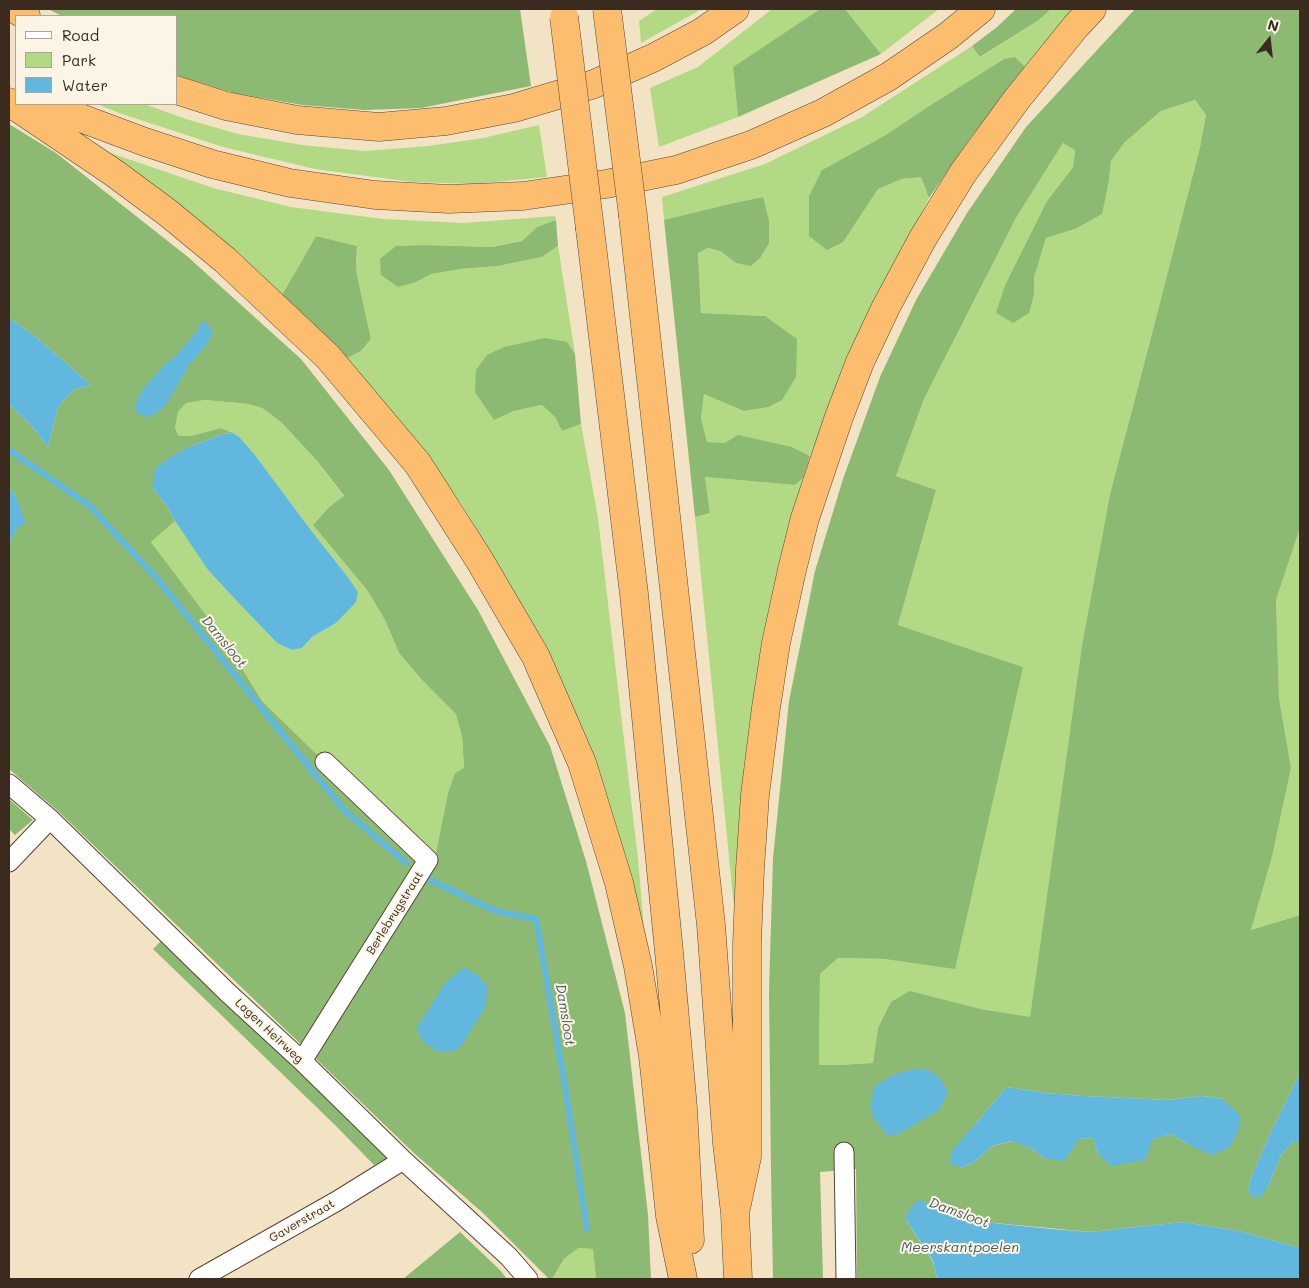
<!DOCTYPE html>
<html>
<head>
<meta charset="utf-8">
<style>
  body { margin:0 }
  #map { position:relative; width:1309px; height:1288px; overflow:hidden; background:#f2e3c5; font-family:Mali,sans-serif }
  canvas { display:block }
  .frame { position:absolute; inset:0; border:10px solid #3b2a1e; pointer-events:none }
  .legend { position:absolute; left:15px; top:15px; width:162px; height:90px; box-sizing:border-box; background:#fcf5e5; border:1px solid #afa495; margin:0; padding:6px 9px; list-style:none; font-size:15px; color:#3b2a1e }
  .legend li { display:flex; align-items:center; gap:10px; height:25px }
  .legend b { width:25px; border:1px solid #afa495 }
  .north { position:absolute; left:1244px; top:15px; width:50px; height:50px; -webkit-text-stroke:4px #fcf5e5; paint-order:stroke; rotate:16deg; font-size:14px; font-weight:700; line-height:20px; text-align:center; color:#3b2a1e }
  .north::after { content:''; display:block; margin:auto; width:18px; height:22px; background:#3b2a1e; clip-path:polygon(50% 0,100% 100%,50% 72%,0 100%) }
</style>
</head>
<body>
<div id="map">
<canvas width="1309" height="1288"></canvas>
<div class="frame"></div>
<ul class="legend">
<li><b style="height:6px;background:#fff"></b>Road</li>
<li><b style="height:14px;background:#b2da84"></b>Park</li>
<li><b style="height:14px;background:#61b7de"></b>Water</li>
</ul>
<div class="north">N</div>
</div>
<script>
const c = document.querySelector('canvas').getContext('2d');
c.lineJoin = 'round';
function fill(path, color) {
  c.fillStyle = color;
  c.fill(path, 'evenodd');
}
function toPath(rows) {
  const path = new Path2D();
  for (const r of rows) {
    path.moveTo(r[0], r[1]);
    for (let i = 2; i < r.length; i += 2) path.lineTo(r[i], r[i + 1]);
  }
  return path;
}
function trace(path, color, width, dash) {
  c.strokeStyle = color;
  c.lineWidth = width;
  c.lineCap = dash ? 'butt' : 'round';
  c.setLineDash(dash || []);
  c.stroke(path);
}
function drawText(font, color, halo, rows, align = 'center') {
  c.font = font + ' Mali,sans-serif';
  c.lineWidth = 4;
  c.setLineDash([]);
  c.textBaseline = 'middle';
  c.strokeStyle = halo;
  c.fillStyle = color;
  for (const [text, x, y, turn = 0] of rows) {
    c.save();
    c.translate(x, y);
    c.rotate((+turn || 0) * Math.PI / 180);
    c.textAlign = isNaN(turn) ? turn : align;
    if (halo) c.strokeText(text, 0, 0);
    c.fillText(text, 0, 0);
    c.restore();
  }
}
fill(toPath([
  [657,9,702,9,641,43,639,21],
  [772,9,820,9,733,67,738,117,659,147,650,88,698,67],
  [845,9,939,9,881,54],
  [1051,9,1078,9,1026,68,1004,59,929,106,884,136,822,170,861,214,878,189,902,179,921,177,929,198,872,310,810,456,792,447,707,442,701,418,704,393,744,411,769,407,782,400,765,316,701,313,698,253,708,248,720,251,736,263,751,265,760,258,763,197,729,204,664,220,662,197,765,164,862,117,972,46,981,57,1039,20],
  [1195,100,1206,115,1200,147,1148,349,1110,494,1082,645,1030,1018,980,1009,878,1028,873,1063,838,1065,819,1065,820,974,838,958,885,959,1023,667,898,625,936,490,896,476,924,399,1016,218,1063,143,1075,149,1073,167,1047,201,1005,285,997,313,1034,294,1033,277,1046,238,1075,229,1109,180,1111,161,1125,142,1161,111],
  [97,104,144,104,186,119,238,134,302,145,365,151,429,146,483,138,539,125,547,177,474,184,412,182,315,169,223,147,119,113],
  [102,150,213,188,291,207,383,219,464,223,555,216,556,220,537,227,522,241,492,247,423,245,396,246,416,282,430,274,461,269,498,266,542,257,558,246,575,354,567,342,494,420,514,411,542,405,555,417,562,431,581,424,598,518,638,859,646,952,583,733,544,643,461,503,347,358,361,351,371,339,357,275,356,262,357,246,316,236,282,295],
  [205,400,249,404,262,408,281,422,318,462,344,497,329,507,313,525,367,590,385,620,399,653,422,680,457,714,462,736,464,768,448,793,433,869,262,701,224,639,151,542,175,521,208,570,277,643,292,650,302,648,312,637,336,623,358,592,347,576,310,529,255,455,233,433,221,428,191,436,179,436,175,428,178,412,186,403],
  [705,477,795,485,803,478,770,612,750,720,740,827,736,927,695,517,710,513],
  [1300,528,1300,915,1251,930,1272,857,1291,768,1279,698,1276,600],
  [577,1248,593,1249,596,1279,552,1279,564,1259]
]), '#b2da84');
fill(toPath([
  [48,9,520,9,531,86,421,108,365,110,302,105,234,93,176,75,176,16,62,16],
  [820,9,845,9,881,54,738,117,733,67],
  [1016,9,1051,9,1039,20,980,57,972,46,997,27],
  [1135,9,1300,9,1300,528,1276,600,1279,698,1291,768,1272,857,1251,930,1300,915,1300,1073,1271,1132,1251,1178,1248,1190,1268,1186,1281,1155,1293,1142,1300,1142,1300,1248,1239,1231,1183,1222,1091,1232,973,1221,930,1203,905,1218,933,1262,937,1279,857,1279,856,1169,820,1172,823,1279,773,1279,771,1173,769,991,773,858,789,701,815,571,843,479,880,377,916,300,967,213,1026,127],
  [1195,100,1206,115,1200,147,1148,349,1110,494,1082,645,1030,1017,980,1009,910,991,891,1002,878,1028,873,1063,838,1065,819,1065,820,974,838,958,885,959,955,969,1023,667,898,625,936,490,896,476,924,399,1016,218,1063,143,1075,150,1073,167,1047,201,1005,285,996,313,1013,323,1029,313,1034,294,1034,277,1046,238,1075,229,1102,214,1109,180,1111,161,1125,142,1161,111],
  [1007,1087,1045,1093,1084,1096,1167,1100,1204,1096,1222,1099,1193,1147,1171,1134,1098,1154,1093,1138,1079,1139,1044,1158,1030,1148,1013,1141,992,1146,973,1163,960,1168,976,1123],
  [1015,57,1026,68,971,137,929,198,921,177,902,179,878,189,843,242,827,250,809,236,809,196,822,170,884,136,929,106,1004,59],
  [9,124,56,153,188,257,301,359,389,470,478,610,550,746,586,861,625,1013,648,1215,651,1279,596,1279,593,1249,578,1248,564,1259,552,1279,549,1279,483,1213,415,1154,59,812,9,769,9,545,17,528,16,497,9,487,9,404,32,426,48,447,55,418,59,406,73,390,91,385,37,338,9,318],
  [205,400,249,404,262,408,281,422,318,462,344,496,329,507,313,525,367,590,385,620,399,653,422,680,456,714,462,736,464,768,455,773,448,793,433,868,262,701,224,639,151,542,175,521,166,505,153,489,189,447,223,434,233,433,221,428,191,436,179,436,175,428,178,412,186,403],
  [763,197,769,221,769,243,760,258,751,266,736,263,720,251,708,248,698,253,701,313,765,316,797,339,796,377,782,400,769,407,744,411,704,394,701,418,707,442,725,443,738,435,792,447,810,456,803,478,795,485,705,477,710,513,695,517,664,220,729,204],
  [556,220,558,246,542,257,498,266,461,269,431,274,416,282,398,287,381,275,380,259,396,246,423,245,492,247,522,241,537,227],
  [316,236,357,246,356,262,357,275,371,339,361,351,347,358,282,295],
  [545,338,567,342,575,354,581,424,562,431,555,417,542,405,514,411,494,420,475,392,476,370,487,355,504,347],
  [9,799,33,820,15,835,9,829],
  [163,939,391,1156,374,1165,335,1125,153,949],
  [460,1232,500,1270,507,1279,403,1279]
]), '#8dba72');
fill(toPath([
  [9,318,37,338,91,385,73,390,59,406,55,418,48,447,32,426,9,404],
  [203,320,213,331,208,343,189,365,167,403,158,412,149,417,140,415,136,411,135,404,141,392,162,367,179,353,197,331],
  [233,433,239,437,255,455,310,529,347,576,358,592,356,602,336,623,312,637,302,648,292,650,277,643,235,599,208,570,175,521,166,505,153,489,154,475,156,468,170,457,189,447,223,434],
  [9,487,16,497,26,523,17,528,9,545],
  [463,968,475,973,487,986,486,1006,463,1043,455,1051,438,1052,424,1042,416,1029,445,983],
  [918,1069,929,1070,940,1078,948,1092,939,1110,901,1133,888,1136,874,1118,870,1107,874,1087,891,1076,905,1071],
  [1300,1073,1300,1142,1293,1142,1281,1155,1268,1186,1260,1197,1252,1197,1248,1190,1251,1178,1271,1132],
  [1007,1087,1045,1093,1084,1096,1167,1100,1203,1096,1222,1099,1239,1114,1240,1127,1230,1147,1213,1155,1193,1147,1171,1134,1153,1139,1145,1160,1111,1166,1098,1154,1093,1138,1079,1139,1064,1161,1044,1158,1030,1148,1012,1141,992,1146,973,1163,960,1168,950,1163,951,1152],
  [918,1200,930,1203,973,1221,1052,1229,1091,1232,1183,1222,1239,1231,1300,1248,1300,1279,937,1279,933,1261,905,1218,910,1209]
]), '#61b7de');
trace(toPath([
  [9,450,90,506,159,581,344,810,406,863],
  [428,879,495,911,536,919,565,1086,587,1229]
]), '#61b7de', 6);
const minor = toPath([
  [9,784,50,819,227,992,302,1061,403,1160,509,1257,528,1279],
  [9,862,50,819],
  [302,1061,428,860,325,762],
  [844,1152,846,1279],
  [199,1279,337,1201,403,1160]
]);
const motorway = toPath([
  [15,9,26,16],
  [176,90,226,106,297,120,379,127,446,121,514,108,594,84,653,58,702,32,735,9],
  [9,102,114,173,168,213,225,260,328,357,418,464,480,561,536,657,582,763,619,883,638,966,653,1056,670,1216,683,1279],
  [48,104,78,117,145,142,212,164,290,183,375,195,449,199,523,196,606,184,676,170,751,145,823,113,888,77,948,36,981,9],
  [633,216,711,925,727,1143,735,1213,738,1279],
  [590,229,634,594,669,952,683,1108,690,1240],
  [735,1213,747,1157,747,944,750,869,755,795,766,708,776,643,792,570,805,518,839,417,860,362,886,307,923,238,963,173,1017,99,1076,26,1092,9]
]);
trace(minor, '#564637', 21);
trace(motorway, '#564637', 29);
trace(minor, '#fff', 19);
trace(motorway, '#fcbd6f', 28);
const motorwayBridge = toPath([
  [607,9,633,216],
  [564,17,590,229]
]);
trace(motorwayBridge, '#564637', 29, []);
trace(motorwayBridge, '#fcbd6f', 28);
drawText('12px', '#3b2a1e', '#fcf5e5', [
  ["Berlebrugstraat",395,913,-58],
  ["Lagen Heirweg",269,1031,43],
  ["Gaverstraat",302,1221,-30]
]);
drawText('italic 14px', '#485b61', '#fcf5e5', [
  ["Damsloot",224,642,51],
  ["Damsloot",565,1015,81],
  ["Damsloot",959,1213,20],
  ["Meerskantpoelen",960,1248]
]);
</script>
</body>
</html>
